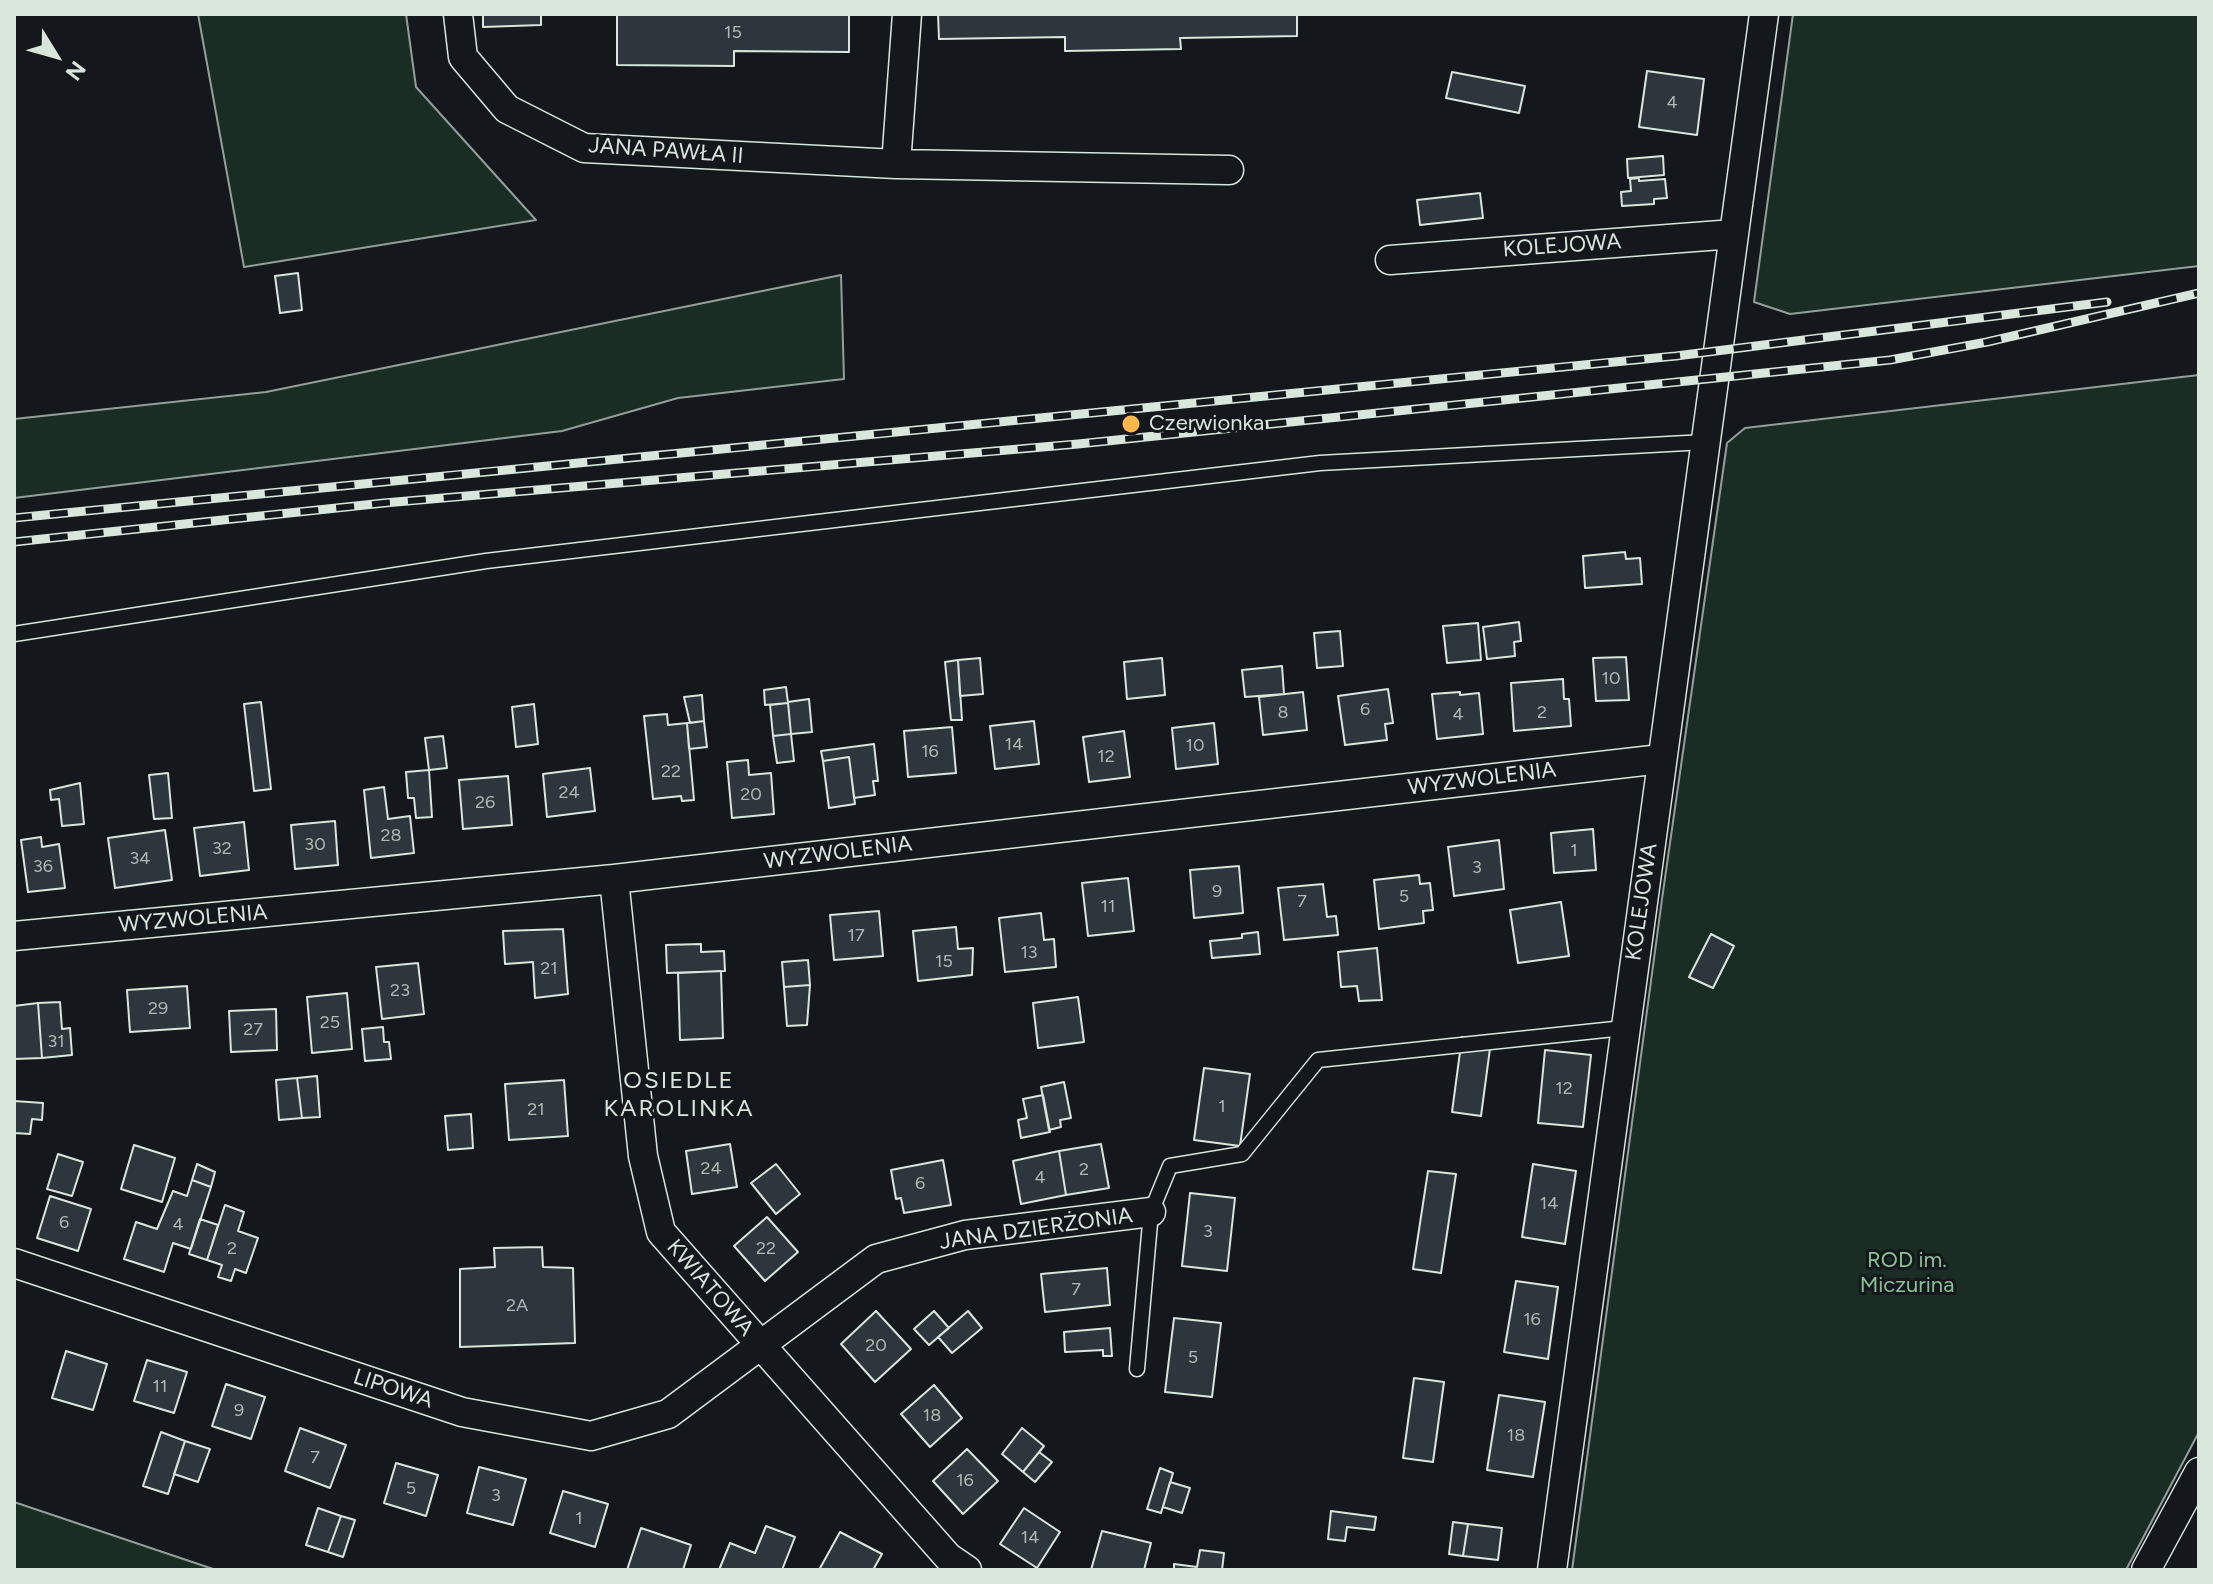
<!DOCTYPE html>
<html>
<head>
<meta charset="utf-8">
<style>
  body { margin:0 }
  #map { position:relative; width:2213px; height:1584px; overflow:hidden; background:#14181c; font-family:Figtree,sans-serif }
  canvas { display:block }
  .frame { position:absolute; inset:0; border:16px solid #d8e6dc; pointer-events:none }
  .north { position:absolute; left:16px; top:16px; width:80px; height:80px; -webkit-text-stroke:6px #14181c; paint-order:stroke; rotate:127deg; font-size:22px; font-weight:700; line-height:32px; text-align:center; color:#d8e6dc }
  .north::after { content:''; display:block; margin:auto; width:28px; height:36px; background:#d8e6dc; clip-path:polygon(50% 0,100% 100%,50% 72%,0 100%) }
</style>
</head>
<body>
<div id="map">
<canvas width="2213" height="1584"></canvas>
<div class="frame"></div>
<div class="north">N</div>
</div>
<script>
const c = document.querySelector('canvas').getContext('2d');
c.lineJoin = 'round';
function fill(path, color) {
  c.fillStyle = color;
  c.fill(path, 'evenodd');
}
function toPath(rows) {
  const path = new Path2D();
  for (const r of rows) {
    path.moveTo(r[0], r[1]);
    for (let i = 2; i < r.length; i += 2) path.lineTo(r[i], r[i + 1]);
  }
  return path;
}
function trace(path, color, width, dash) {
  c.strokeStyle = color;
  c.lineWidth = width;
  c.lineCap = dash ? 'butt' : 'round';
  c.setLineDash(dash || []);
  c.stroke(path);
}
function drawText(font, color, halo, rows, align = 'center') {
  c.font = font + ' Figtree,sans-serif';
  c.lineWidth = 6;
  c.setLineDash([]);
  c.textBaseline = 'middle';
  c.strokeStyle = halo;
  c.fillStyle = color;
  for (const [text, x, y, turn = 0] of rows) {
    c.save();
    c.translate(x, y);
    c.rotate((+turn || 0) * Math.PI / 180);
    c.textAlign = isNaN(turn) ? turn : align;
    if (halo) c.strokeText(text, 0, 0);
    c.fillText(text, 0, 0);
    c.restore();
  }
}
const green = toPath([
  [198,14,406,14,416,87,536,220,244,267,198,14],
  [1793,14,2199,14,2199,266,1790,314,1754,302,1793,14],
  [841,275,844,379,678,398,562,431,14,498,14,419,266,392,841,275],
  [2199,375,2199,1432,2126,1570,1572,1570,1662,899,1727,443,1745,428,2199,375],
  [14,1502,216,1570,14,1570,14,1502]
]);
fill(green, '#1a2d24');
trace(green, '#939e99', 2);
const building = toPath([
  [483,14,541,14,541,25,483,27,483,14],
  [617,14,849,14,849,52,734,51,734,66,617,65,617,14],
  [938,14,1297,14,1297,36,1180,38,1181,49,1065,51,1065,37,939,39,938,14],
  [1647,71,1704,79,1697,135,1639,127,1647,71],
  [1452,72,1525,86,1519,113,1446,98,1452,72],
  [1663,156,1664,175,1628,178,1627,159,1663,156],
  [1639,178,1639,181,1665,179,1667,198,1654,199,1654,204,1622,206,1621,192,1631,191,1630,179,1639,178],
  [1480,193,1483,218,1420,225,1417,200,1480,193],
  [298,273,302,310,280,313,275,276,298,273],
  [1625,552,1626,559,1640,558,1642,584,1585,588,1583,556,1625,552],
  [1519,622,1521,641,1514,642,1515,656,1487,659,1483,627,1519,622],
  [1478,623,1481,660,1447,663,1443,626,1478,623],
  [1340,631,1343,666,1317,668,1314,633,1340,631],
  [1626,657,1629,700,1596,701,1593,658,1626,657],
  [980,658,983,694,960,696,958,660,980,658],
  [1162,658,1165,695,1127,699,1124,662,1162,658],
  [958,660,962,720,951,720,945,662,958,660],
  [1282,666,1284,694,1245,697,1242,670,1282,666],
  [1563,679,1564,699,1569,699,1571,726,1514,731,1511,683,1563,679],
  [786,687,788,703,765,705,764,690,786,687],
  [1388,689,1393,723,1385,724,1387,740,1345,745,1338,696,1388,689],
  [1303,692,1307,730,1263,735,1259,697,1303,692],
  [1460,692,1460,695,1479,693,1483,734,1437,739,1432,694,1460,692],
  [702,695,704,721,690,723,684,697,702,695],
  [809,699,812,732,791,734,788,702,809,699],
  [261,702,271,789,254,791,244,704,261,702],
  [788,703,791,734,773,736,770,705,788,703],
  [534,704,538,744,516,747,512,707,534,704],
  [667,714,668,725,687,723,694,800,682,801,681,796,653,799,644,716,667,714],
  [704,721,707,747,689,749,687,723,704,721],
  [1034,721,1039,764,995,769,990,726,1034,721],
  [1214,723,1218,764,1176,769,1172,728,1214,723],
  [952,727,956,773,908,777,904,731,952,727],
  [1124,731,1130,777,1089,782,1083,737,1124,731],
  [791,734,794,761,777,763,773,736,791,734],
  [443,736,447,768,429,770,425,738,443,736],
  [874,744,878,781,873,781,875,795,854,798,849,757,823,761,821,751,874,744],
  [849,757,855,804,829,808,823,761,849,757],
  [748,760,749,775,771,773,774,814,732,818,727,762,748,760],
  [590,768,595,811,547,817,543,774,590,768],
  [429,770,432,817,416,818,414,798,408,798,406,772,429,770],
  [168,773,172,818,154,819,149,775,168,773],
  [508,776,512,825,463,829,459,780,508,776],
  [80,783,84,824,62,826,59,799,51,800,50,790,80,783],
  [384,787,388,819,410,816,414,853,371,858,364,790,384,787],
  [335,821,338,865,295,869,291,825,335,821],
  [244,822,249,870,200,876,194,828,244,822],
  [1593,829,1596,870,1554,873,1551,833,1593,829],
  [165,830,172,880,115,888,108,838,165,830],
  [41,837,42,847,59,844,65,888,28,892,21,840,41,837],
  [1499,840,1504,889,1454,896,1448,847,1499,840],
  [1239,866,1243,913,1194,918,1190,870,1239,866],
  [1419,875,1420,884,1430,883,1433,910,1423,911,1424,923,1379,929,1374,880,1419,875],
  [1128,878,1134,931,1088,936,1082,883,1128,878],
  [1323,884,1327,917,1336,916,1338,935,1284,940,1278,888,1323,884],
  [1561,902,1569,956,1518,963,1510,910,1561,902],
  [879,911,883,956,834,960,830,915,879,911],
  [1041,913,1044,940,1054,939,1056,967,1005,972,999,918,1041,913],
  [956,927,958,949,973,948,972,975,918,981,913,931,956,927],
  [563,929,568,994,535,998,533,962,505,964,503,931,563,929],
  [1258,932,1260,954,1212,958,1210,941,1242,938,1242,934,1258,932],
  [1711,934,1734,946,1713,988,1689,977,1711,934],
  [701,944,701,952,724,951,725,971,667,973,666,945,701,944],
  [1377,948,1382,1000,1359,1001,1357,986,1341,987,1338,952,1377,948],
  [808,960,810,985,784,987,782,962,808,960],
  [418,963,424,1014,382,1019,376,967,418,963],
  [721,971,723,1038,680,1040,678,973,721,971],
  [810,985,807,1025,787,1026,784,987,810,985],
  [187,986,190,1028,130,1032,127,990,187,986],
  [347,993,352,1049,312,1053,307,997,347,993],
  [1078,997,1084,1042,1038,1048,1033,1003,1078,997],
  [60,1002,62,1029,70,1028,72,1055,42,1058,38,1003,60,1002],
  [38,1003,42,1058,14,1059,14,1006,38,1003],
  [276,1009,277,1050,231,1052,229,1011,276,1009],
  [383,1027,384,1042,389,1042,391,1059,365,1061,362,1029,383,1027],
  [1462,1037,1491,1041,1481,1116,1452,1112,1462,1037],
  [1545,1050,1591,1055,1583,1127,1538,1123,1545,1050],
  [1204,1068,1250,1074,1240,1146,1194,1140,1204,1068],
  [317,1076,320,1117,302,1118,297,1078,317,1076],
  [297,1078,302,1118,279,1120,276,1080,297,1078],
  [564,1080,568,1136,509,1140,505,1084,564,1080],
  [1064,1082,1071,1118,1060,1120,1061,1127,1049,1130,1041,1087,1064,1082],
  [1043,1095,1050,1132,1021,1138,1018,1120,1027,1118,1023,1099,1043,1095],
  [14,1101,43,1103,42,1120,32,1119,30,1134,14,1133,14,1101],
  [471,1114,473,1148,448,1150,445,1116,471,1114],
  [730,1144,737,1187,692,1194,686,1151,730,1144],
  [1101,1144,1109,1188,1066,1195,1059,1151,1101,1144],
  [134,1145,175,1158,162,1202,121,1189,134,1145],
  [1059,1151,1066,1195,1021,1204,1013,1161,1059,1151],
  [58,1154,83,1162,72,1196,47,1189,58,1154],
  [943,1160,951,1205,904,1213,901,1198,896,1199,891,1170,943,1160],
  [197,1164,215,1172,211,1187,192,1180,197,1164],
  [776,1164,800,1194,776,1214,751,1183,776,1164],
  [1533,1164,1576,1171,1565,1244,1522,1237,1533,1164],
  [1428,1171,1456,1174,1441,1273,1413,1269,1428,1171],
  [192,1180,211,1187,191,1249,173,1243,164,1272,124,1259,136,1222,157,1229,173,1191,187,1196,192,1180],
  [1190,1193,1235,1198,1227,1271,1182,1266,1190,1193],
  [50,1196,91,1209,78,1251,37,1238,50,1196],
  [225,1205,244,1212,238,1231,258,1238,246,1273,235,1269,231,1281,218,1277,222,1265,207,1260,225,1205],
  [767,1217,798,1252,765,1281,734,1246,767,1217],
  [200,1219,218,1225,207,1260,189,1254,200,1219],
  [542,1247,543,1267,573,1268,575,1343,460,1347,460,1269,495,1267,494,1248,542,1247],
  [1107,1268,1110,1305,1045,1312,1041,1274,1107,1268],
  [1516,1281,1558,1287,1548,1359,1504,1352,1516,1281],
  [876,1311,911,1349,875,1382,841,1344,876,1311],
  [934,1311,949,1328,929,1345,914,1329,934,1311],
  [968,1311,982,1328,952,1353,938,1337,968,1311],
  [1174,1318,1221,1323,1212,1397,1165,1392,1174,1318],
  [1110,1328,1112,1356,1103,1356,1103,1350,1065,1352,1064,1332,1110,1328],
  [66,1351,107,1364,93,1410,52,1398,66,1351],
  [147,1360,187,1372,174,1413,134,1401,147,1360],
  [1414,1378,1444,1382,1433,1462,1403,1458,1414,1378],
  [226,1384,265,1397,251,1439,212,1426,226,1384],
  [934,1385,962,1418,930,1447,901,1414,934,1385],
  [1499,1395,1545,1402,1533,1477,1487,1470,1499,1395],
  [300,1428,346,1445,330,1488,285,1471,300,1428],
  [1022,1428,1044,1446,1023,1472,1002,1454,1022,1428],
  [161,1432,185,1441,168,1494,143,1486,161,1432],
  [185,1441,210,1449,198,1482,174,1474,185,1441],
  [967,1449,998,1481,963,1514,933,1481,967,1449],
  [1039,1452,1052,1462,1035,1482,1023,1472,1039,1452],
  [396,1463,438,1475,426,1516,384,1503,396,1463],
  [479,1467,526,1479,513,1525,467,1513,479,1467],
  [1160,1468,1173,1473,1161,1513,1147,1509,1160,1468],
  [1170,1482,1190,1488,1182,1513,1163,1507,1170,1482],
  [563,1491,608,1504,595,1547,550,1533,563,1491],
  [318,1508,341,1516,328,1552,306,1545,318,1508],
  [1024,1508,1060,1532,1037,1568,1000,1544,1024,1508],
  [1331,1511,1376,1517,1374,1530,1347,1527,1345,1541,1328,1539,1331,1511],
  [341,1516,355,1520,343,1557,328,1552,341,1516],
  [1453,1522,1468,1524,1463,1556,1449,1554,1453,1522],
  [1468,1524,1502,1528,1498,1560,1463,1556,1468,1524],
  [766,1526,795,1537,782,1570,719,1570,730,1543,755,1553,766,1526],
  [641,1528,691,1545,683,1570,627,1570,641,1528],
  [1102,1531,1151,1543,1144,1570,1091,1570,1102,1531],
  [840,1532,882,1554,873,1570,819,1570,840,1532],
  [1200,1550,1224,1553,1222,1570,1174,1570,1174,1564,1197,1567,1200,1550]
]);
fill(building, '#2c363c');
trace(building, '#d8e6dc', 2);
const lane = toPath([
  [14,634,486,561,1320,463,1705,442],
  [1137,1369,1151,1212,1170,1166,1242,1154,1318,1060,1624,1028]
]);
const street = toPath([
  [458,14,463,57,507,109,584,148,896,164,907,14],
  [896,164,1229,170],
  [1390,260,1734,234],
  [614,879,643,1156,661,1232,948,1557,967,1570],
  [14,936,614,879,1661,759],
  [14,1263,462,1412,591,1436,668,1414,876,1259,965,1235,1151,1212],
  [1552,1570,1764,14],
  [2146,1570,2199,1472]
]);
trace(lane, '#d8e6dc', 17);
trace(street, '#d8e6dc', 31);
trace(lane, '#14181c', 14);
trace(street, '#14181c', 28);
const rail = toPath([
  [14,518,1676,356,2107,302],
  [14,542,384,503,1078,444,1890,360,1987,342,2199,293]
]);
trace(rail, '#d8e6dc', 9);
trace(rail, '#14181c', 6, [18]);
for (const [x, y, r, color] of [
  [1131,424,10,"#ffb74d"]
]) {
  const dot = new Path2D();
  dot.arc(x, y, r, 0, 2 * Math.PI);
  c.fillStyle = color;
  c.fill(dot);
  trace(dot, '#14181c', 3);
}
drawText('18px', '#adbab4', null, [
  ["15",733,33],
  ["4",1672,103],
  ["10",1611,679],
  ["6",1365,710],
  ["8",1283,713],
  ["2",1542,713],
  ["4",1458,715],
  ["14",1014,745],
  ["10",1195,746],
  ["16",930,752],
  ["12",1106,757],
  ["22",671,772],
  ["24",569,793],
  ["20",751,795],
  ["26",485,803],
  ["28",391,836],
  ["30",315,845],
  ["32",222,849],
  ["1",1574,851],
  ["34",140,859],
  ["36",43,867],
  ["3",1477,868],
  ["9",1217,892],
  ["5",1404,897],
  ["7",1302,902],
  ["11",1108,907],
  ["17",856,936],
  ["13",1029,953],
  ["15",944,962],
  ["21",549,969],
  ["23",400,991],
  ["29",158,1009],
  ["25",330,1023],
  ["27",253,1030],
  ["31",56,1042],
  ["12",1564,1089],
  ["1",1222,1107],
  ["21",536,1110],
  ["24",711,1169],
  ["2",1084,1170],
  ["4",1040,1178],
  ["6",920,1184],
  ["14",1549,1204],
  ["6",64,1223],
  ["4",178,1225],
  ["3",1208,1232],
  ["2",232,1249],
  ["22",766,1249],
  ["7",1076,1290],
  ["2A",517,1306],
  ["16",1532,1320],
  ["20",876,1346],
  ["5",1193,1358],
  ["11",160,1387],
  ["9",239,1411],
  ["18",932,1416],
  ["18",1516,1436],
  ["7",315,1458],
  ["16",965,1481],
  ["5",411,1489],
  ["3",496,1496],
  ["1",579,1519],
  ["14",1030,1538]
]);
drawText('22px', '#d8e6dc', '#14181c', [
  ["JANA PAWŁA II",666,151,4],
  ["KOLEJOWA",1562,246,-4],
  ["WYZWOLENIA",1482,779,-7],
  ["WYZWOLENIA",838,853,-7],
  ["KOLEJOWA",1642,902,-82],
  ["WYZWOLENIA",193,919,-5],
  ["JANA DZIERŻONIA",1036,1229,-8],
  ["KWIATOWA",710,1288,49],
  ["LIPOWA",393,1389,18]
]);
drawText('22px', '#d8e6dc', '#14181c', [
  ["Czerwionka",1149,424]
], 'left');
drawText('22px', '#8ac095', '#14181c', [
  ["ROD im.",1907,1261],
  ["Miczurina",1907,1286]
]);
c.letterSpacing = '2px';
drawText('24px', '#d8e6dc', '#14181c', [
  ["OSIEDLE",679,1081],
  ["KAROLINKA",679,1109]
]);
c.letterSpacing = '0px';
</script>
</body>
</html>
